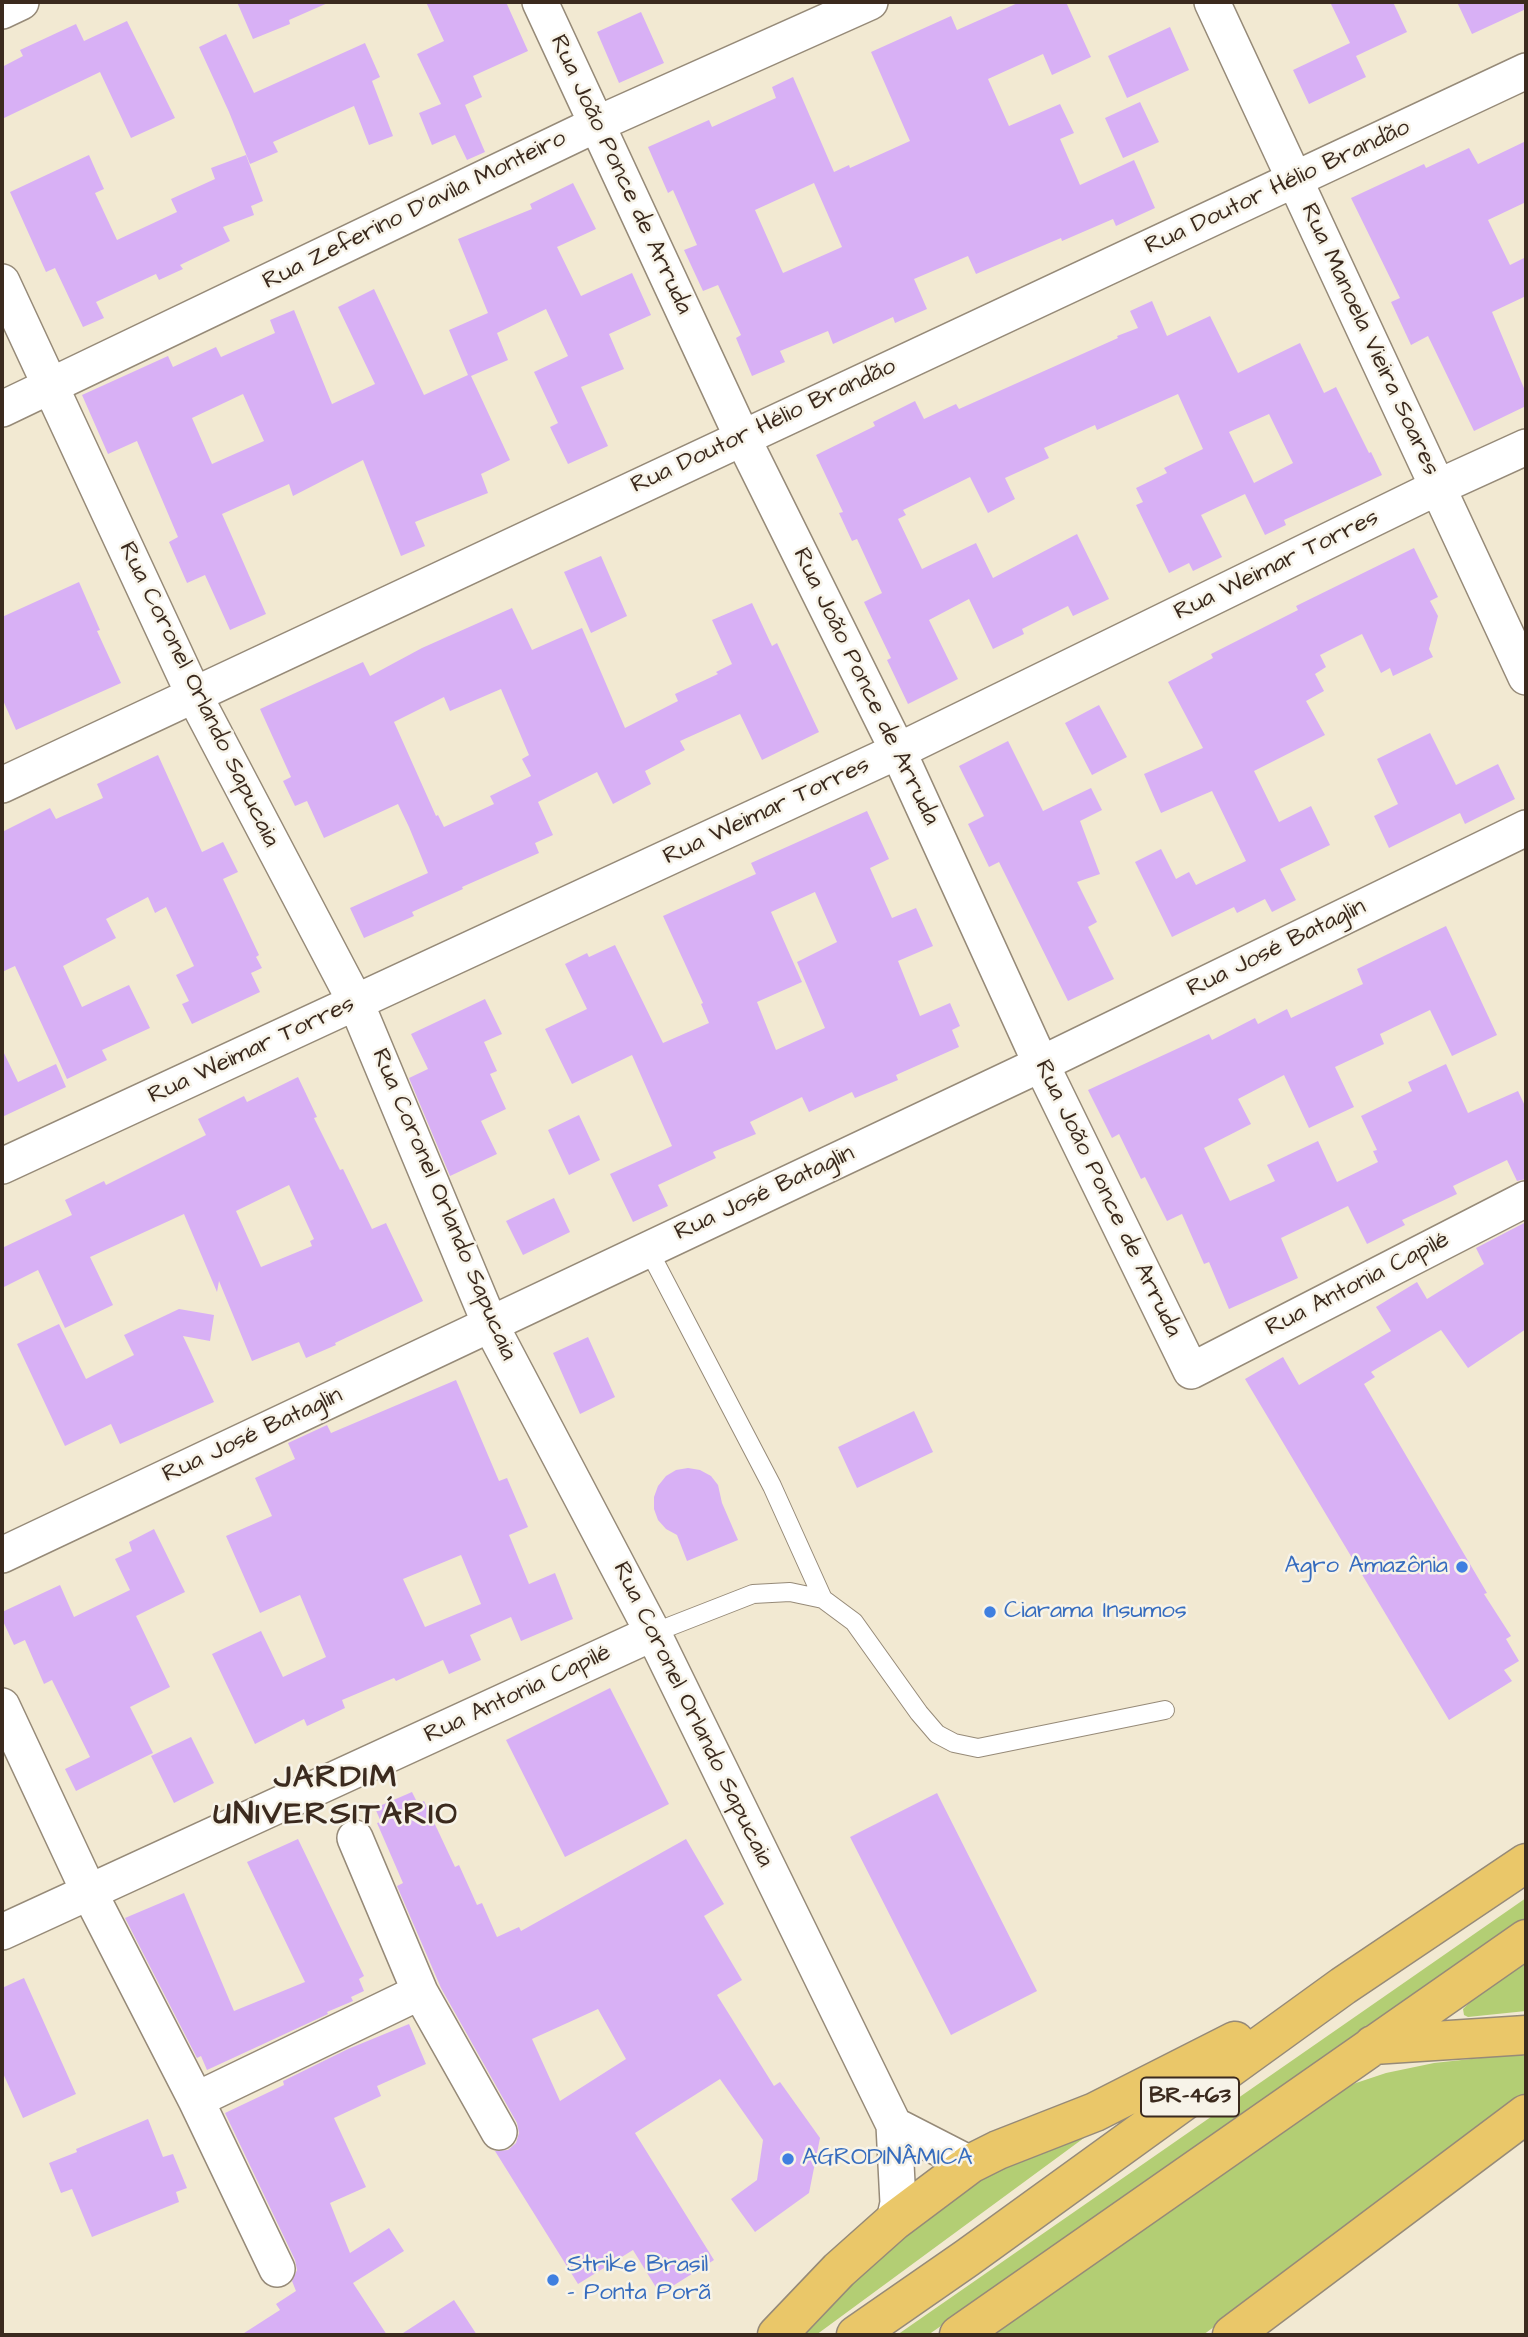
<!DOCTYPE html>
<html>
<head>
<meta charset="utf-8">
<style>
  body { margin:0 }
  #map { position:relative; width:1528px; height:2337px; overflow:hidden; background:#f2e9d2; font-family:"Architects Daughter",sans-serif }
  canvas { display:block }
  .frame { position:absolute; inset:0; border:4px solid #3b2a1e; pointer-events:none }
</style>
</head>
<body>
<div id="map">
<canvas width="1528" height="2337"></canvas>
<div class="frame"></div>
</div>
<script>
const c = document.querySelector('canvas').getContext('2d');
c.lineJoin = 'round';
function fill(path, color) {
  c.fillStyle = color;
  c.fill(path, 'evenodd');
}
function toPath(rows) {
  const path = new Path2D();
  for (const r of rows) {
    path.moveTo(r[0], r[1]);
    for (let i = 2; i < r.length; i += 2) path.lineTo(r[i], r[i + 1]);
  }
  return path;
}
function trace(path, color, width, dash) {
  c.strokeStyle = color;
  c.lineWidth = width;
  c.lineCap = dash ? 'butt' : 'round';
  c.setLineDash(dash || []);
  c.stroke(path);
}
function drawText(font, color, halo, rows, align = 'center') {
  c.font = font + ' "Architects Daughter",sans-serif';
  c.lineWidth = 5;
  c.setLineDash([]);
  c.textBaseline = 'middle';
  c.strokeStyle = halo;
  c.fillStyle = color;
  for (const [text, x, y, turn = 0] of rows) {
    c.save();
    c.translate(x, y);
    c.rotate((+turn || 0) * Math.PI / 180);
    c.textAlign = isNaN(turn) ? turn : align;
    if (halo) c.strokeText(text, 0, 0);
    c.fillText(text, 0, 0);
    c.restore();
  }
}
fill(toPath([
  [1526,1898,1526,1918,928,2335,897,2335],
  [1526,1963,1526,2011,1468,2017,1464,2015,1463,2009,1472,2000],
  [1517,2054,1526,2056,1526,2095,1203,2335,987,2335,1333,2094,1356,2083,1386,2073,1434,2063],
  [1088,2135,816,2335,792,2335,880,2246,989,2168]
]), '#b3ce74');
fill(toPath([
  [237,2,330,2,289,20,290,24,253,39],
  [426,2,506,2,528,51,473,76,482,97,465,105,485,152,467,160,455,135,432,145,419,113,441,104,417,54,444,41],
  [1020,2,1066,2,1091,57,1052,75,1043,54,988,79,1009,126,1060,104,1074,133,1060,139,1080,185,1134,160,1155,208,1116,226,1113,219,1062,241,1061,238,976,274,968,256,914,279,927,309,895,323,893,317,833,344,828,331,780,351,785,362,752,376,736,338,741,335,718,285,703,291,684,250,697,245,673,190,668,193,648,147,709,120,712,127,776,98,772,87,793,77,834,172,849,165,850,168,910,141,871,52,951,16,957,30],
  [814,183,842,247,783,273,755,210],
  [1330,2,1393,2,1407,32,1356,56,1366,77,1309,104,1293,70,1350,43],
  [1457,2,1526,2,1526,9,1472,34],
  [641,12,664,63,619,83,597,32],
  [127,21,175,118,131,138,100,72,2,119,2,67,23,56,20,50,76,24,84,41],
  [1170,27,1189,70,1127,98,1108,56],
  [226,34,254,93,365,43,380,77,372,81,393,136,369,145,354,106,273,142,278,152,250,164,229,112,199,47],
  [1140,102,1159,142,1123,158,1105,118],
  [1526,141,1526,202,1488,220,1510,265,1526,257,1526,296,1492,312,1526,393,1526,406,1474,431,1428,336,1411,345,1391,302,1400,298,1351,198,1424,164,1426,168,1469,148,1478,164],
  [89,155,104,189,95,193,117,240,177,212,171,199,215,179,211,168,246,155,263,201,251,206,254,215,223,227,230,241,180,265,183,269,159,280,156,274,96,302,104,318,83,327,55,268,46,272,10,192],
  [573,183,596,229,557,247,581,296,632,273,651,315,609,334,624,369,581,387,608,446,568,464,550,427,558,423,534,372,568,356,546,309,497,333,508,360,471,376,510,460,481,474,488,493,415,522,425,546,401,556,363,460,293,496,289,484,222,514,266,614,230,630,205,575,187,583,169,542,178,537,137,441,108,454,82,395,168,356,173,367,216,347,221,357,275,333,270,320,294,310,332,404,375,384,338,307,374,289,424,395,468,375,449,330,488,313,458,239,532,209,530,204],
  [243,394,264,441,212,464,192,418],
  [1152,301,1167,336,1210,316,1238,373,1300,343,1324,393,1336,387,1369,453,1371,452,1382,475,1284,520,1286,525,1265,535,1245,494,1201,515,1222,557,1193,571,1189,563,1169,573,1136,505,1143,502,1136,488,1167,473,1164,468,1203,449,1178,394,1097,430,1095,425,1044,448,1049,458,1005,478,1015,499,988,513,970,477,903,510,906,515,898,519,922,569,976,543,993,578,1077,534,1109,599,1073,616,1068,606,1022,629,1024,634,993,649,969,599,929,620,958,679,908,704,887,660,891,658,864,602,882,593,857,539,852,541,839,513,843,512,816,455,875,426,873,422,915,401,924,419,956,404,959,409,1118,338,1117,336,1138,328,1130,311],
  [1269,414,1293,463,1254,483,1229,432],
  [1414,548,1438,597,1430,601,1438,616,1429,649,1433,657,1393,676,1390,668,1381,673,1362,634,1320,655,1326,667,1315,674,1324,691,1306,701,1325,735,1254,771,1279,822,1311,806,1330,845,1280,869,1296,900,1272,912,1265,899,1237,913,1234,907,1172,937,1135,862,1161,849,1176,879,1189,872,1196,885,1246,861,1212,791,1161,813,1153,795,1144,774,1203,748,1168,682,1213,658,1211,654,1298,610,1296,606],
  [601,556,627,616,591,633,564,572],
  [79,582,100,630,97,631,121,683,16,730,2,698,2,617],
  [752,603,772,646,777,643,819,732,762,760,740,714,680,741,685,750,645,771,651,784,613,804,597,772,538,802,553,835,535,843,539,853,462,887,463,889,412,912,414,916,364,938,350,908,428,873,409,827,398,804,324,838,307,801,295,806,283,781,291,777,260,709,363,662,370,676,422,648,512,608,532,650,582,628,625,728,678,701,675,694,718,674,716,672,732,664,712,620],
  [501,689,529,755,522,759,531,776,490,796,494,804,444,827,438,815,436,816,394,722,444,697,450,711],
  [1099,705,1127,757,1092,775,1065,723],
  [1430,733,1456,785,1498,764,1515,799,1465,824,1460,813,1389,848,1374,816,1398,804,1377,759],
  [1008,741,1043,811,1091,788,1102,810,1080,821,1100,874,1077,882,1097,922,1088,927,1114,979,1068,1001,999,862,989,867,968,824,984,816,959,766],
  [158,755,202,852,223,842,238,872,223,879,259,955,256,957,262,968,251,973,260,992,192,1024,182,1004,189,1001,176,975,194,966,166,907,155,913,148,897,106,919,116,938,63,966,82,1007,129,985,150,1028,102,1050,107,1060,67,1079,15,966,2,972,2,832,50,808,56,819,103,798,97,784],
  [867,811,889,859,870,868,892,918,916,908,933,946,898,961,920,1016,950,1003,960,1026,952,1030,959,1047,896,1075,898,1080,855,1098,852,1092,809,1112,802,1097,750,1122,756,1134,713,1152,716,1158,658,1185,668,1206,633,1222,610,1174,672,1146,632,1055,572,1084,545,1029,587,1009,565,964,587,953,589,957,615,945,663,1043,709,1023,701,1004,703,1003,663,916,756,874,751,863],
  [815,892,837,942,797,962,825,1028,776,1050,757,1002,802,982,771,912],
  [1446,926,1497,1035,1452,1056,1430,1010,1380,1034,1384,1044,1335,1067,1354,1107,1309,1128,1284,1075,1238,1099,1251,1124,1204,1148,1230,1201,1275,1181,1267,1165,1318,1141,1337,1182,1378,1162,1373,1151,1377,1150,1361,1116,1412,1091,1408,1082,1446,1064,1468,1113,1518,1091,1526,1108,1526,1179,1517,1181,1507,1160,1453,1186,1457,1194,1402,1220,1405,1225,1367,1244,1348,1206,1281,1238,1298,1278,1229,1309,1209,1262,1204,1264,1182,1214,1167,1221,1145,1177,1141,1179,1119,1134,1112,1138,1088,1090,1209,1034,1212,1040,1255,1018,1258,1024,1287,1009,1291,1018,1363,984,1357,969],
  [485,999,502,1034,484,1042,497,1071,490,1074,506,1109,481,1121,497,1154,450,1176,409,1078,428,1069,411,1034],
  [2,1049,18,1082,56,1064,66,1087,2,1117],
  [298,1077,317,1117,314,1118,340,1170,343,1169,372,1229,386,1223,423,1301,335,1343,336,1345,306,1358,299,1342,252,1361,219,1281,217,1292,184,1214,90,1257,113,1305,65,1328,38,1270,2,1288,2,1248,72,1215,65,1200,104,1181,106,1185,206,1135,198,1119,244,1096,247,1102],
  [289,1185,314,1239,310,1241,312,1246,261,1267,236,1211],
  [579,1115,600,1160,569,1175,548,1130],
  [554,1198,570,1232,523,1255,506,1221],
  [1526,1222,1526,1329,1468,1368,1441,1330,1371,1372,1375,1377,1364,1384,1487,1593,1484,1594,1511,1636,1506,1639,1519,1661,1504,1670,1512,1681,1449,1720,1245,1379,1283,1357,1299,1385,1391,1331,1376,1307,1417,1282,1427,1299,1484,1264,1476,1248],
  [179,1309,214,1315,210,1341,183,1336,214,1402,120,1444,111,1424,65,1446,17,1344,59,1324,86,1379,134,1355,124,1335],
  [588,1337,615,1397,580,1414,553,1353],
  [456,1380,499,1481,507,1478,528,1527,509,1535,529,1584,555,1573,573,1619,521,1641,511,1617,470,1635,481,1660,449,1674,443,1660,396,1681,394,1678,342,1700,345,1708,307,1726,304,1719,255,1744,212,1654,261,1631,283,1677,326,1657,300,1595,260,1613,226,1536,272,1516,255,1478,295,1459,288,1443,327,1425,331,1433],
  [461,1555,481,1604,425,1627,403,1579],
  [914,1411,933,1452,857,1488,838,1447],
  [688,1468,700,1470,711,1476,718,1485,722,1503,738,1540,687,1561,677,1535,666,1529,658,1520,654,1509,654,1497,658,1486,666,1476,676,1470],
  [154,1529,185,1592,136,1616,170,1687,130,1707,153,1753,76,1791,65,1769,90,1757,52,1680,44,1684,25,1640,14,1645,2,1619,2,1612,60,1585,74,1617,130,1590,115,1559,132,1551,129,1542],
  [610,1688,669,1804,565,1857,506,1740],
  [191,1737,214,1783,174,1803,151,1756],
  [412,1792,418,1804,424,1801,455,1867,459,1865,477,1905,482,1903,497,1937,519,1927,521,1931,686,1839,724,1904,704,1916,742,1980,717,1995,774,2086,780,2082,820,2138,809,2193,755,2232,731,2199,757,2180,763,2140,720,2079,635,2133,714,2260,660,2294,633,2250,578,2284,495,2151,508,2150,516,2143,519,2133,517,2123,441,1988,397,1886,403,1883,377,1823,381,1822,375,1808],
  [598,2009,626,2059,560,2101,532,2039],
  [937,1793,1037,1991,951,2035,850,1837],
  [298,1839,364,1976,359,1979,364,1991,351,1997,353,2001,327,2012,328,2014,207,2070,201,2056,197,2058,125,1918,184,1893,234,2011,305,1982,247,1862],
  [24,1978,76,2094,23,2118,2,2071,2,1988],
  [409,2024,426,2064,377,2086,381,2096,334,2118,366,2187,330,2203,350,2253,389,2228,404,2251,353,2283,387,2335,241,2335,280,2310,276,2304,296,2291,292,2281,297,2270,295,2260,225,2113,284,2085,283,2081,348,2049],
  [148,2119,163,2157,173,2154,187,2188,176,2192,179,2202,92,2237,72,2189,61,2193,49,2163,77,2152,76,2149],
  [454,2300,477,2335,400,2335]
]), '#d8b0f5');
const lane = toPath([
  [648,1249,772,1486,823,1599],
  [653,1633,753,1594,790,1592,823,1599,854,1622,919,1713,937,1734,954,1743,978,1748,1165,1710]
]);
const street = toPath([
  [540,2,742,437,898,751,1041,1064,1191,1371,1526,1199],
  [1212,2,1526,677],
  [2,11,21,2],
  [2,282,194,695,356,1003,490,1324,653,1633,894,2125,898,2203,894,2221],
  [2,409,597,124,870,2],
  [2,785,1526,71],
  [2,1166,898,751,1436,488,1526,447],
  [2,1555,1041,1064,1526,828],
  [2,1706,89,1892,196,2100,277,2269],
  [355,1838,420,1992,499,2132],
  [2,1932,653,1633],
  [196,2100,420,1992],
  [894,2125,970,2164]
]);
const primary = toPath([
  [1232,2335,1526,2114]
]);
const highway = toPath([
  [1373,2045,1526,2035],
  [777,2335,839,2270,894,2221,970,2164,998,2150,1095,2112,1235,2041],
  [856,2335,967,2258,1343,1986,1526,1863],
  [959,2335,1526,1939]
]);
trace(lane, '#968a78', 20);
trace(street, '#968a78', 38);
trace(primary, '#968a78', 41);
trace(highway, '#968a78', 41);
trace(lane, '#fff', 18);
trace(street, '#fff', 35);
trace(primary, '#eac769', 38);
trace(highway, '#eac769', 38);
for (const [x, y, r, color] of [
  [1462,1567,7,"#3f7fe0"],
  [990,1612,7,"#3f7fe0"],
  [788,2159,7,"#3f7fe0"],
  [553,2280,7,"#3f7fe0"]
]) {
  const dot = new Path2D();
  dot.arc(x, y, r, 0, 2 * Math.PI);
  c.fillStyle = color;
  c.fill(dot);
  trace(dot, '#f7f3e8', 2.5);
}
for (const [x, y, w] of [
  [1190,2097,98]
]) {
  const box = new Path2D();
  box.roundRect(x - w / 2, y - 19.5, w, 39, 5);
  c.fillStyle = '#f7f3e8';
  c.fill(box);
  trace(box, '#3b2a1e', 2);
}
drawText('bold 23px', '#3b2a1e', null, [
  ["BR-463",1190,2097]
]);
drawText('24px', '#3b2a1e', '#f7f3e8', [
  ["Rua João Ponce de Arruda",620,175,65],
  ["Rua Doutor Hélio Brandão",1278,188,-25],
  ["Rua Zeferino D'avila Monteiro",415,211,-26],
  ["Rua Manoela Vieira Soares",1369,340,65],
  ["Rua Doutor Hélio Brandão",764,427,-25],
  ["Rua Weimar Torres",1277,566,-26],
  ["Rua João Ponce de Arruda",865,687,64],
  ["Rua Coronel Orlando Sapucaia",198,695,64],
  ["Rua Weimar Torres",767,812,-25],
  ["Rua José Bataglin",1277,949,-26],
  ["Rua Weimar Torres",252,1051,-25],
  ["Rua José Bataglin",765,1194,-25],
  ["Rua João Ponce de Arruda",1107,1199,64],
  ["Rua Coronel Orlando Sapucaia",443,1205,67],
  ["Rua Antonia Capilé",1358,1285,-27],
  ["Rua José Bataglin",253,1436,-25],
  ["Rua Antonia Capilé",518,1695,-25],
  ["Rua Coronel Orlando Sapucaia",692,1715,64]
]);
drawText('24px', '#366cbe', '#f7f3e8', [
  ["Agro Amazônia",1448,1567,"right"],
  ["Ciarama Insumos",1004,1612],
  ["AGRODINÂMICA",802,2159],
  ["Strike Brasil",567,2266],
  ["- Ponta Porã",567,2294]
], 'left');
c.letterSpacing = '2px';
drawText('bold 32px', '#3b2a1e', '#f7f3e8', [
  ["JARDIM",336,1779],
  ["UNIVERSITÁRIO",336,1816]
]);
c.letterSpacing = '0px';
</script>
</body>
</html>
